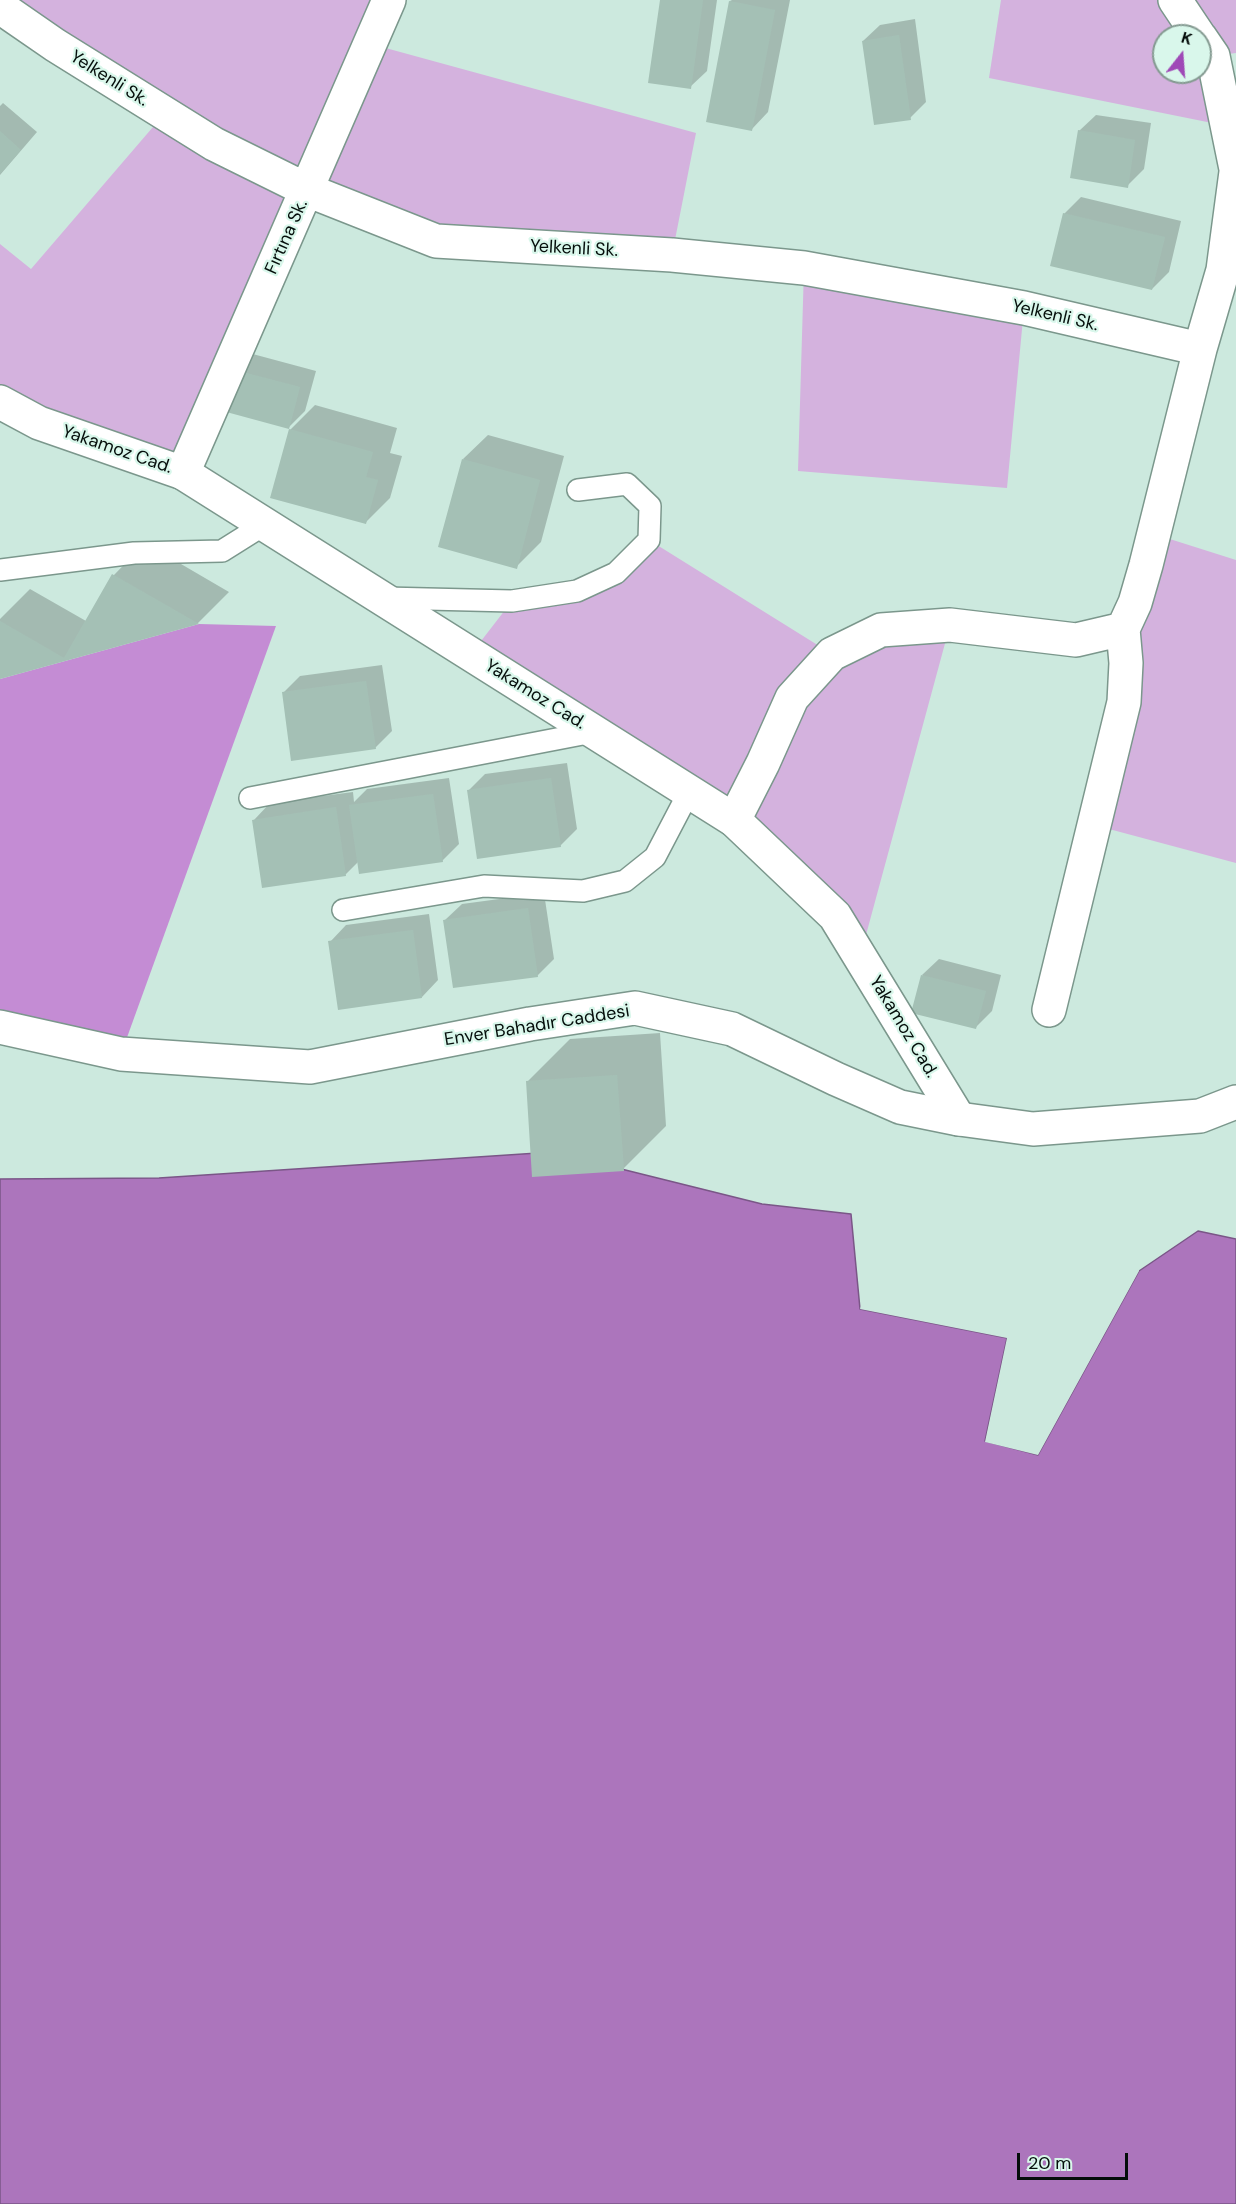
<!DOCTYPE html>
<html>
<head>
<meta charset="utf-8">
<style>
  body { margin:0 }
  #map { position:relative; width:1236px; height:2204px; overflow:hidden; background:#cce9de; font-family:"DM Sans",sans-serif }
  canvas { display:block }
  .north { position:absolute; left:1152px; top:24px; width:60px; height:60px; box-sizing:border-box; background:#d9f7eb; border:2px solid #849a91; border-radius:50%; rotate:17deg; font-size:16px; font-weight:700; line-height:24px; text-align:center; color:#050e0b }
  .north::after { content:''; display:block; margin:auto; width:21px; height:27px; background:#9f49b7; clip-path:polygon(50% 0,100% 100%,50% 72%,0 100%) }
  .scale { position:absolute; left:1017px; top:2153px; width:111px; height:27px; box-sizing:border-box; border:3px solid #050e0b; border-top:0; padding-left:8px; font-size:18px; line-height:21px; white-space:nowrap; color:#050e0b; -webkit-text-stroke:4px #d9f7eb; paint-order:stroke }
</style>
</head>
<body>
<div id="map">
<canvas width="1236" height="2204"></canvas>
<div class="north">K</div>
<div class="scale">20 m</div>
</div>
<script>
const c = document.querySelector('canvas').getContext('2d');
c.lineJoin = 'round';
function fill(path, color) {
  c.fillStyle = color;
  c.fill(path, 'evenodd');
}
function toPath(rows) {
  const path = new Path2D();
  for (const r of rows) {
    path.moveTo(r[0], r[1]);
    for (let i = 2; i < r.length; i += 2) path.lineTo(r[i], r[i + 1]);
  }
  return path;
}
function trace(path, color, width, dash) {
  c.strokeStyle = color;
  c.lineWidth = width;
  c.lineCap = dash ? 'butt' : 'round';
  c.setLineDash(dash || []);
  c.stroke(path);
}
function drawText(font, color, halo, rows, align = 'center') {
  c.font = font + ' "DM Sans",sans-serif';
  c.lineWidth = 4.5;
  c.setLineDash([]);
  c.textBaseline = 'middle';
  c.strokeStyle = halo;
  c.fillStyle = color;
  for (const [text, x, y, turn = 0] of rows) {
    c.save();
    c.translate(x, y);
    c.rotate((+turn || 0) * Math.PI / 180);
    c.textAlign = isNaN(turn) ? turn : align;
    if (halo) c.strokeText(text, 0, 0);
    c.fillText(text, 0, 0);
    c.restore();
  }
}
fill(toPath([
  [0,0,389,0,371,44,696,133,672,255,436,241,307,190,183,473,0,402,0,244,31,269,165,113],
  [1001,0,1236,0,1236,53,1213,56,1227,126,989,78],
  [1164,36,1200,36,1200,72,1164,72],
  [804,268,1024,308,1007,488,798,471],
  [1154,534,1236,560,1236,863,1094,825],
  [649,540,832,654,950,625,860,957,734,820,471,654,512,601,577,591]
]), '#d4b2de');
fill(toPath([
  [199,624,276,626,121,1054,0,1027,0,679]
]), '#c48cd4');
const water = toPath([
  [553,1152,762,1204,851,1214,860,1309,1007,1338,985,1441,1038,1455,1139,1271,1198,1231,1236,1239,1236,2204,0,2204,0,1179,159,1178,553,1152]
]);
fill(water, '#ac75bc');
trace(water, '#7a5687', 1.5);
fill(toPath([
  [1139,1267,1139,1271,1038,1455,985,1442,1007,1338,860,1309,862,1303,862,1307,1009,1336,1010,1339,988,1439,1036,1452]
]), '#cce9de');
fill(toPath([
  [661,0,717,0,707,71,690,87],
  [732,0,790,0,768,112,752,129,730,1],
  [915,19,926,102,910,118,863,41,880,25],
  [3,103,37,132,0,175,0,106],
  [1096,115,1151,123,1144,169,1127,186,1079,131],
  [1081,197,1181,221,1169,272,1152,289,1064,214],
  [249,353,316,371,305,411,289,427,232,369],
  [315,405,397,428,390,453,402,456,390,498,366,522,290,430],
  [488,435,564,456,541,542,516,567,463,459],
  [145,543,229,592,198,623,0,677,0,619,30,589,86,621,114,575],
  [382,665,392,731,375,748,283,693,300,676],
  [567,763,577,829,560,846,468,791,485,774],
  [449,778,459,844,442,861,358,862,345,875,254,820,270,803,353,792,354,802,367,789],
  [544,893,554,959,537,976,445,920,462,904],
  [429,914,438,980,422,997,330,942,346,925],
  [939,959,1001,975,992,1011,975,1028,922,975],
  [660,1033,666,1126,623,1169,527,1082,570,1039]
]), '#0003');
fill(toPath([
  [660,0,703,0,691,89,648,83],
  [729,1,775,10,752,131,706,122],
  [899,35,911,120,874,125,862,41],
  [1078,130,1135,140,1128,188,1070,178],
  [0,131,21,150,0,174],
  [1063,213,1165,237,1152,290,1050,266],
  [231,369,300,387,289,429,219,410],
  [289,429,373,452,366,477,378,480,366,524,270,498],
  [462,459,540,480,517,569,438,547],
  [112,574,199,624,0,679,0,621,64,658],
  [366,681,376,749,291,761,282,692],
  [551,778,561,847,477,859,467,790],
  [433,794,443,862,359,874,349,805],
  [336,807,346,876,262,888,252,820],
  [528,908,538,977,453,988,443,920],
  [413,930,422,998,338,1010,328,941],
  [921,975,986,991,976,1029,911,1013],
  [617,1075,624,1171,532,1177,526,1081]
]), '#a4c0b5');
const service = toPath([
  [0,570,134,553,222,551,265,524],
  [385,598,512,601,577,591,616,573,649,540,650,506,627,484,578,490],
  [250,798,593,732],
  [343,910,484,886,583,891,625,881,655,857,689,792]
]);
const minor = toPath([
  [1175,0,1199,36],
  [0,7,55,45,214,144,307,190,436,241,672,255,804,268,1024,308,1200,349],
  [1200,37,1213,56,1236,169],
  [183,473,389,0],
  [734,820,763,763,792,698,832,654,881,630,950,625,1076,640,1123,629,1135,603,1146,565,1200,349,1223,270,1236,172],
  [1049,1010,1124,702,1126,663,1123,629]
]);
const tertiary = toPath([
  [0,402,39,423,183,473,734,820,835,916,959,1119]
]);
const secondary = toPath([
  [0,1027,121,1054,310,1067,530,1024,635,1008,732,1029,836,1079,900,1107,959,1119,1033,1129,1200,1116,1236,1102]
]);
trace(service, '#7b978c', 24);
trace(minor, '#7b978c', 36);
trace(tertiary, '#7b978c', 36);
trace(secondary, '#7b978c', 36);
trace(service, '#fff', 21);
trace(minor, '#fff', 33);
trace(tertiary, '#fff', 33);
trace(secondary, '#fff', 33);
drawText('18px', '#050e0b', '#d9f7eb', [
  ["Yelkenli Sk.",109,79,32],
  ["Fırtına Sk.",287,237,-66],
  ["Yelkenli Sk.",574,249,3],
  ["Yelkenli Sk.",1055,316,13],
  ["Yakamoz Cad.",117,450,19],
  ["Yakamoz Cad.",535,695,32],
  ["Enver Bahadır Caddesi",537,1026,-9],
  ["Yakamoz Cad.",903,1027,59]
]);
</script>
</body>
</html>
